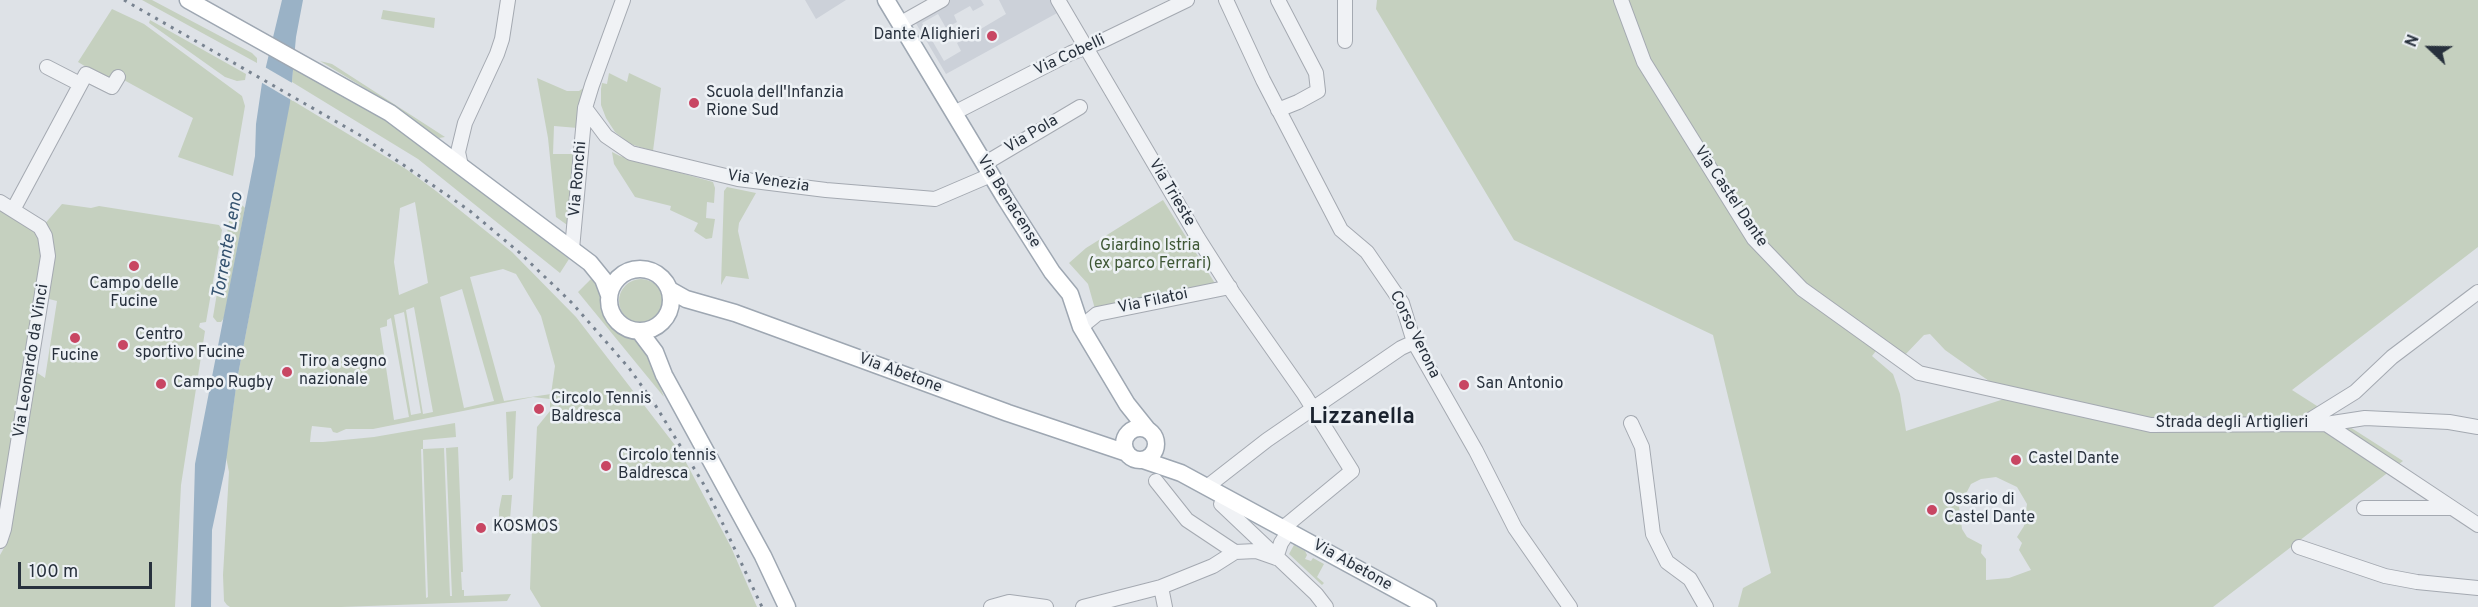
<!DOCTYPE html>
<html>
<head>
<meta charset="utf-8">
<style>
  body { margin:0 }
  #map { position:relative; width:2478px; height:607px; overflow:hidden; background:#dee2e7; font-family:Overpass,sans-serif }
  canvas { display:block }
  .north { position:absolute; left:2400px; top:18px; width:60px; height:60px; -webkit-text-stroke:4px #edf1f5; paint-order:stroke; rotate:292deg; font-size:16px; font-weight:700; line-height:24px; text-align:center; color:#28313d }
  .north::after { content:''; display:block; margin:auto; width:21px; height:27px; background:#28313d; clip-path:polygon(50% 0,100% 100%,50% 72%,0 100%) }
  .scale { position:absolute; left:18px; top:562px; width:134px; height:27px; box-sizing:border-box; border:3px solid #28313d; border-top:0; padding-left:8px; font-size:18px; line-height:21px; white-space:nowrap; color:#28313d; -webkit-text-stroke:4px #edf1f5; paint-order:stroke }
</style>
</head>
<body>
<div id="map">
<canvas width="2478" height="607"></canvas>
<div class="north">N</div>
<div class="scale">100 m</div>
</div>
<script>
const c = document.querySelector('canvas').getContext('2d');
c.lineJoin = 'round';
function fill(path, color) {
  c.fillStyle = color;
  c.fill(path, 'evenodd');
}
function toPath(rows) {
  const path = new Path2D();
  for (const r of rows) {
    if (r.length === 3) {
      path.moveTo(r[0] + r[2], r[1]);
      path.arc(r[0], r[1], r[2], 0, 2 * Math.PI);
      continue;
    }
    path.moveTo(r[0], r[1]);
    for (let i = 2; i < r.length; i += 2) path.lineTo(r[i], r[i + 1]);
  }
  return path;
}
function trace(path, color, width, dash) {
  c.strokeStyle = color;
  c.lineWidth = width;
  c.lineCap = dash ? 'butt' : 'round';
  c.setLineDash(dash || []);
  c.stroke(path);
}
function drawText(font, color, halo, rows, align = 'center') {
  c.font = font + ' Overpass,sans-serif';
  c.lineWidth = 5;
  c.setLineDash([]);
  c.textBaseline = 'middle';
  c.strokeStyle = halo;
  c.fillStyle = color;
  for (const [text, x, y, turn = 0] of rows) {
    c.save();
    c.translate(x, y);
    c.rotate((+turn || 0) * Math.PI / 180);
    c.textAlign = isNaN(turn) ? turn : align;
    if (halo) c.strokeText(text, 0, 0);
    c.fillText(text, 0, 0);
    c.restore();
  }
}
fill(toPath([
  [805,0,846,0,816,19],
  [949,0,981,0,984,5,973,11,970,6,954,15,957,22,946,28,938,14,922,23,944,61,961,51,957,43,1006,14,999,0,1052,0,1059,12,946,74,914,20]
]), '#ccd1d9');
fill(toPath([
  [142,0,152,0,252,53,257,58,257,63],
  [1377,0,2478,0,2478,247,2292,390,2403,461,2213,607,1738,607,1743,588,1771,573,1713,335,1514,240,1376,9],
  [1930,334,1945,350,1989,381,1988,385,1920,371,1903,357,1924,335],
  [1879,347,1918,374,2004,399,1906,431,1900,394,1893,374,1872,356],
  [1996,477,2017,487,2027,504,2024,526,2017,537,2022,543,2019,550,2031,570,2009,578,1986,580,1986,559,1981,553,1982,545,1967,537,1962,529,1959,507,1971,484,1981,479],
  [112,9,144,24,242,96,245,106,233,176,178,157,193,118,113,74,108,80,78,62],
  [383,10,435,18,434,28,381,19],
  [150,20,246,74,245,80,237,81,225,77,149,23],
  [320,61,332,64,445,137,439,138,386,101],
  [293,67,373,110,471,181,569,259,560,273,418,159,292,82],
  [609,73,627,82,629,73,661,88,653,151,630,144,615,132,606,118,601,105,601,89,602,83,607,84],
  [537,78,567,91,579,91,585,87,578,128,554,126,553,154,578,154,570,227,556,217,548,138],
  [290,99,406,169,436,191,512,252,576,317,681,453,731,547,757,607,541,607,530,589,532,529,537,427,550,411,550,399,533,397,373,429,346,429,337,433,333,432,331,428,312,426,311,432,310,442,323,442,374,437,455,423,456,437,423,440,423,449,444,448,450,596,452,596,446,448,458,447,463,572,461,572,462,590,464,590,464,596,511,594,507,601,341,607,230,607,227,605,224,601,223,575,229,472,226,457,237,380],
  [415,202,428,283,399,295,394,262,400,208],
  [503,269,516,274,541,316,555,366,551,394,504,401,470,277],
  [462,289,494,401,464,408,440,297],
  [414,307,433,412,423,414,406,310],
  [404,312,421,413,411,415,394,315],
  [391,318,409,417,394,420,380,328,387,326,387,320],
  [421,449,423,449,428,597,426,598],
  [612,152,620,156,713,182,715,188,714,203,707,202,706,218,715,219,712,238,706,239,694,231,698,223,670,210,671,206,635,197,614,164],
  [727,187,756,193,739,223,738,231,749,279,726,276,721,285,724,191],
  [1163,200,1216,285,1095,309,1088,284,1069,263,1086,248],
  [62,204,91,208,99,206,219,225,222,230,206,322,200,323,199,327,205,331,181,485,175,607,0,607,0,555,9,539,36,372,45,378,57,301,49,299,43,226],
  [241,204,245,208,224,318,221,322,217,322,213,317,229,221],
  [0,210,20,220,40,237,42,262,0,521],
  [641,301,22],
  [591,279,602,289,602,308,608,321,621,330,633,333,644,345,664,397,578,292],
  [516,411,513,478,509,481,506,412],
  [502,495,512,495,509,531,499,531,499,510],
  [1294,545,1305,551,1307,555,1305,559,1311,561,1313,558,1324,564,1317,577,1324,583,1322,585,1289,554]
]), '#c5d0bf');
fill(toPath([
  [282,0,303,0,296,37,290,103,237,380,225,469,212,530,211,607,191,607,195,464,255,156,256,124,262,83]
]), '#9ab2c6');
fill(toPath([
  [263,66,294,84,293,101,259,81]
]), '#dee2e7');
const minor = toPath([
  [623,0,592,85,585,108,606,136,631,153,738,179,826,190,935,199,991,175],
  [1058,0,1198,238,1233,293,1304,394,1352,471,1283,528],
  [1226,0,1263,80,1341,230,1367,252,1402,303,1414,342,1476,451,1515,528,1570,607],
  [1345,0,1345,41],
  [1621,0,1644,62,1754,239,1802,289,1919,373,2151,425,2326,424,2365,418,2449,422,2478,427],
  [901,23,942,0],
  [47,67,80,84],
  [1278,110,1298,102,1318,91,1316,73,1278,0],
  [954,113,1071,53,1102,41,1187,0],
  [984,164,1080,107],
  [461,166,458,152,465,123,497,54,502,39,508,0],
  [0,202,40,227,45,236,48,256,4,529,0,541],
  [13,210,86,74,112,87,118,77],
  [572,249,585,108],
  [1081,327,1097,314,1230,287],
  [1631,423,1642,447,1653,534,1667,562,1690,579,1706,607],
  [2305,423,2355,392,2392,357,2478,292],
  [2326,424,2478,525],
  [1156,481,1187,520,1235,552],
  [1208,486,1267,440,1401,348,1414,342],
  [1221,504,1316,594,1326,607],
  [2364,508,2452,508],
  [2299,547,2385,576,2417,582,2478,588],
  [1276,558,1281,543,1289,531],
  [1161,587,1165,607],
  [991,607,1009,602,1046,607],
  [1083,607,1161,587,1213,566,1235,552,1256,551,1276,558]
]);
const major = toPath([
  [188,0,390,113,590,263,603,279,609,295],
  [886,0,1005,198,1052,272,1070,294,1081,327,1127,404,1147,429],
  [640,300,31],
  [670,290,686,299,735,313,1008,413,1127,453],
  [640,332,655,352,664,375,763,556,787,607],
  [1140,444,16],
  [1143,460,1181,473,1428,607]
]);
trace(minor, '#a4a9b1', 16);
trace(major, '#9ea7b2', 19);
trace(minor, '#f0f2f5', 14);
trace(major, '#fff', 16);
trace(toPath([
  [124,0,363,137,470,211,520,253,572,303,629,368,654,403,706,488,762,607]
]), '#788390', 3, [3, 6]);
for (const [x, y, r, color] of [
  [992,36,6,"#c84663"],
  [694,103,6,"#c84663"],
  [134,266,6,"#c84663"],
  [75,338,6,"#c84663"],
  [123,345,6,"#c84663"],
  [287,372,6,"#c84663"],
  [161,384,6,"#c84663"],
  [1464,385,6,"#c84663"],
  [539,409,6,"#c84663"],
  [2016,460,6,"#c84663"],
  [606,466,6,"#c84663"],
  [1932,510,6,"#c84663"],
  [481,528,6,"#c84663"]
]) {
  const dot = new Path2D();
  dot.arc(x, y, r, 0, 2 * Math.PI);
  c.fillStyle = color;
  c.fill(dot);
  trace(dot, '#edf1f5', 2);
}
drawText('16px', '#28313d', '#edf1f5', [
  ["Dante Alighieri",980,36,"right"],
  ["Scuola dell'Infanzia",706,94],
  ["Rione Sud",706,112],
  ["Campo delle",134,285,"center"],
  ["Fucine",134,303,"center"],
  ["Centro",135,336],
  ["sportivo Fucine",135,354],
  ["Fucine",75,357,"center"],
  ["Tiro a segno",299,363],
  ["nazionale",299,381],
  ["Campo Rugby",173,384],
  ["San Antonio",1476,385],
  ["Circolo Tennis",551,400],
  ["Baldresca",551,418],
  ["Circolo tennis",618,457],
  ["Baldresca",618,475],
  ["Castel Dante",2028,460],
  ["Ossario di",1944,501],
  ["Castel Dante",1944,519],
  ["KOSMOS",493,528]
], 'left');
drawText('16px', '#28313d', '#edf1f5', [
  ["Via Cobelli",1070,56,-25],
  ["Via Pola",1032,135,-31],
  ["Via Ronchi",579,179,-85],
  ["Via Venezia",768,182,8],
  ["Via Trieste",1171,193,59],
  ["Via Castel Dante",1730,197,56],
  ["Via Benacense",1008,202,58],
  ["Via Filatoi",1153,302,-12],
  ["Corso Verona",1414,335,64],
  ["Via Leonardo da Vinci",32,361,-81],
  ["Via Abetone",900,374,20],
  ["Strada degli Artiglieri",2232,424],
  ["Via Abetone",1352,566,29]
]);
drawText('16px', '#3f5836', '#edf1f5', [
  ["Giardino Istria",1150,247],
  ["(ex parco Ferrari)",1150,265]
]);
drawText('italic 18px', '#34526f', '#edf1f5', [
  ["Torrente Leno",229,246,-80]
]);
drawText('bold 22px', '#1a222e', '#edf1f5', [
  ["Lizzanella",1362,419]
]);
</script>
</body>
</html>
